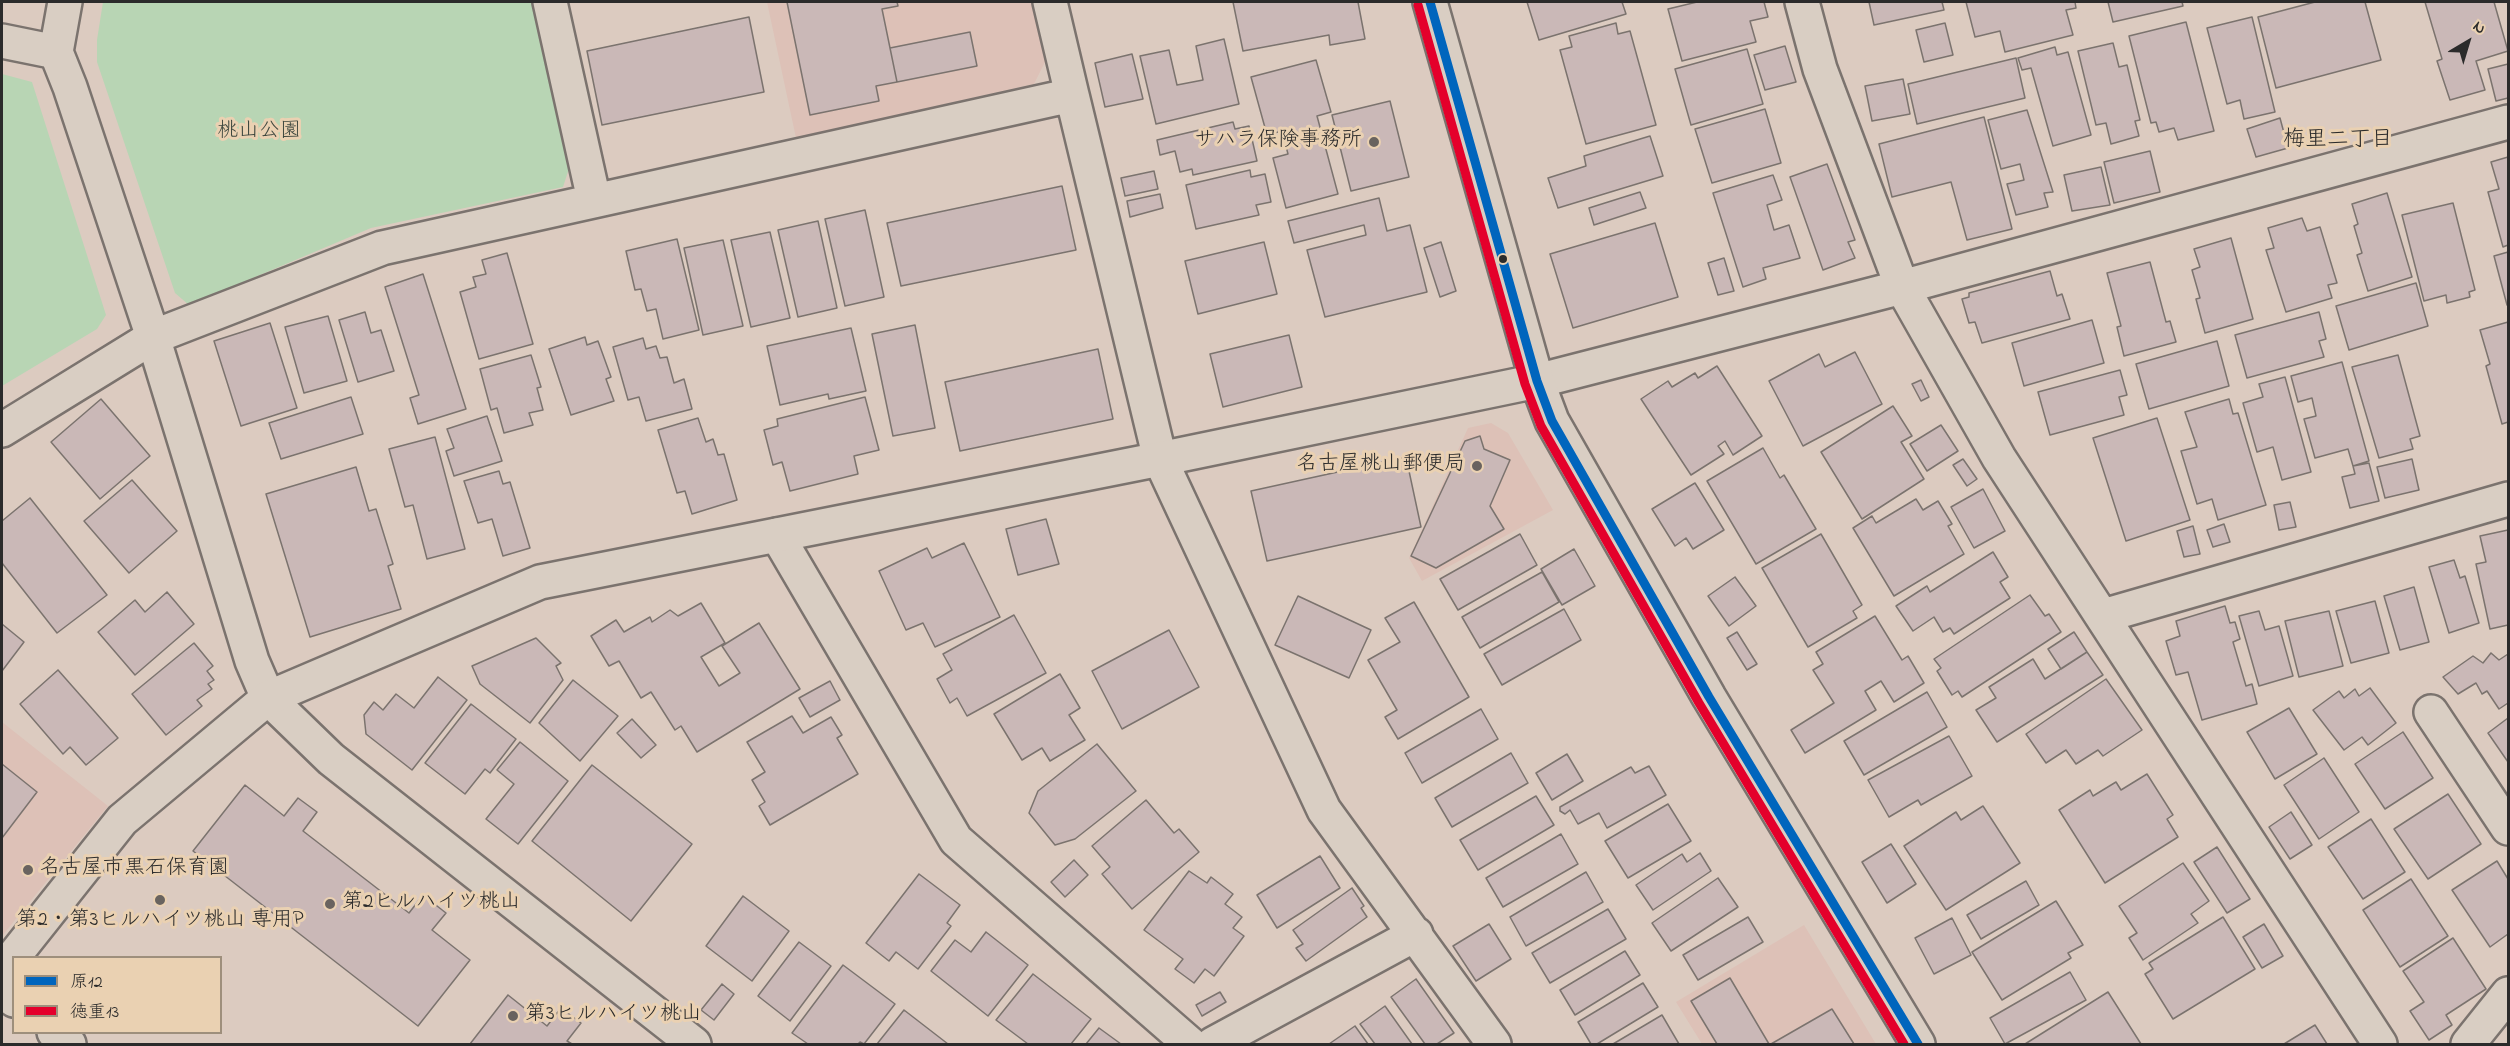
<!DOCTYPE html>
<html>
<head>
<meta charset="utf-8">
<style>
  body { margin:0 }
  #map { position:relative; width:2510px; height:1046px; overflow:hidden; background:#dccbc0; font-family:"Indie Flower","Klee One",sans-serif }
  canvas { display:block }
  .frame { position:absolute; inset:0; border:3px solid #2b2b2b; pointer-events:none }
  .legend { position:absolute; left:12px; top:956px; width:210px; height:78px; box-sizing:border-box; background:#ead1b2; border:2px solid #9e8f7c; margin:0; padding:8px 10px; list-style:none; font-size:18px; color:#2b2b2b }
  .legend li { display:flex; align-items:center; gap:12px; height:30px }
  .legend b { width:30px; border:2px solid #9e8f7c }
  .north { position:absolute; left:2438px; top:12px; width:60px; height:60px; -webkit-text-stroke:4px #ead1b2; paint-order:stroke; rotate:38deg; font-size:16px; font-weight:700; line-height:24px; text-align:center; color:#2b2b2b }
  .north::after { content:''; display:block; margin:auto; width:21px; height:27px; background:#2b2b2b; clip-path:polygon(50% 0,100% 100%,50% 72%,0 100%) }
</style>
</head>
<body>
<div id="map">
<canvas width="2510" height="1046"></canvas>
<div class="frame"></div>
<ul class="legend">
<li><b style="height:8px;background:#0065bd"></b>原12</li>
<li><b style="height:8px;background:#e4002b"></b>徳重13</li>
</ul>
<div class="north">N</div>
</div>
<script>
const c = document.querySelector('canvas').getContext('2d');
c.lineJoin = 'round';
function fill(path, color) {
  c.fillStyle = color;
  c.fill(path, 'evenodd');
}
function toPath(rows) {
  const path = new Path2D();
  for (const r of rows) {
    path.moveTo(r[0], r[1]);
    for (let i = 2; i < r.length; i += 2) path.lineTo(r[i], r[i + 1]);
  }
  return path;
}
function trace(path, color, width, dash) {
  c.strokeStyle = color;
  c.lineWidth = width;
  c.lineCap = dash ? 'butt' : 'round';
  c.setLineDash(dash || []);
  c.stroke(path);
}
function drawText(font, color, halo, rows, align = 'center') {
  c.font = font + ' "Indie Flower","Klee One",sans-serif';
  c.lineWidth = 6;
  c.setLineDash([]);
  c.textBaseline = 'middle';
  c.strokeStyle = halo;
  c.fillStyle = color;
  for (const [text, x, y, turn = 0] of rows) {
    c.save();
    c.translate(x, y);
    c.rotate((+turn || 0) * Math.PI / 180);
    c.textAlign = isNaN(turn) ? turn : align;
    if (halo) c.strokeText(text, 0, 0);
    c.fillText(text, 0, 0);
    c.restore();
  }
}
fill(toPath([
  [767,2,1034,2,1047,58,1034,84,796,138],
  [1491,423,1508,433,1553,510,1422,581,1409,558,1468,428],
  [2,722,108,806,2,936],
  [1804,925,1876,1044,1702,1044,1676,1002]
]), '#ddc1b7');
fill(toPath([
  [103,2,540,2,573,156,563,187,371,228,189,305,175,293,97,62,97,40],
  [2,74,32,82,106,315,97,329,2,386]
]), '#b8d5b4');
const building = toPath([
  [787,2,897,2,898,6,882,9,897,82,876,86,879,101,810,115,787,2],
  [1233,2,1358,2,1365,39,1330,45,1329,35,1243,51,1233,2],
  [1527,2,1622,2,1626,14,1539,40,1527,2],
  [1697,2,1764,2,1768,17,1750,21,1756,42,1682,61,1668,9,1697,2],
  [1869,2,1942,2,1944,10,1874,25,1869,2],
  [1966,2,2075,2,2076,8,2066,10,2073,35,2005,52,2000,31,1975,37,1966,2],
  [2108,2,2182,2,2183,6,2113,22,2108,2],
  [2315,2,2365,2,2381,60,2276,88,2258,17,2315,2],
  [2425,2,2494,2,2508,51,2476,61,2485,90,2450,100,2437,61,2442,59,2425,2],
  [749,17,764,92,602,125,587,51,749,17],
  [2252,17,2275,112,2244,119,2240,100,2227,104,2207,28,2252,17],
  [2186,22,2214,131,2178,140,2174,128,2159,132,2156,122,2151,123,2129,36,2186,22],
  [1616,23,1618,34,1630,31,1656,125,1586,144,1560,50,1572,47,1569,36,1616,23],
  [1945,23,1953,55,1924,62,1916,30,1945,23],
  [970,32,977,66,897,82,890,48,970,32],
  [1224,39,1239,104,1156,124,1140,56,1169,50,1177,85,1203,80,1196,46,1224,39],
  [2113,43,2119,67,2127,65,2140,120,2135,121,2139,136,2111,144,2106,123,2096,125,2078,51,2113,43],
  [1785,46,1796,82,1765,90,1754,55,1785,46],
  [2055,47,2057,55,2068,52,2091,135,2053,146,2031,68,2022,70,2018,58,2055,47],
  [1747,49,1763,104,1691,125,1675,69,1747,49],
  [1132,54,1143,99,1105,107,1095,63,1132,54],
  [2016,58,2025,98,1917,124,1908,84,2016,58],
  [1316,60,1331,112,1317,116,1338,194,1286,208,1273,158,1288,154,1282,131,1267,135,1251,77,1316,60],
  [2508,64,2508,98,2496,101,2488,69,2508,64],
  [1903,79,1910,114,1872,121,1865,86,1903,79],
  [1390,101,1409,177,1351,191,1332,115,1390,101],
  [1765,109,1781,163,1712,183,1695,129,1765,109],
  [2027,110,2053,192,2044,193,2048,207,2016,215,2007,184,2024,180,2020,164,2001,169,1988,120,2027,110],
  [1984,117,2012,229,1967,240,1951,182,1892,197,1879,144,1984,117],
  [2280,118,2288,148,2256,157,2247,129,2280,118],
  [1233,122,1235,129,1249,126,1257,161,1193,175,1192,169,1180,172,1175,151,1160,155,1157,140,1233,122],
  [1650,136,1663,176,1558,208,1548,178,1586,166,1584,156,1650,136],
  [2150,151,2160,192,2114,203,2104,162,2150,151],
  [2508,157,2508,245,2503,247,2488,192,2499,189,2491,162,2508,157],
  [1827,164,1855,240,1848,242,1855,258,1823,270,1790,177,1827,164],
  [2101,167,2110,205,2072,211,2064,175,2101,167],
  [1250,170,1251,177,1265,174,1271,202,1256,205,1259,215,1196,229,1186,185,1250,170],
  [1154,171,1158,189,1125,196,1121,178,1154,171],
  [1773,175,1782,200,1767,205,1774,230,1789,225,1800,258,1763,268,1766,279,1743,287,1713,193,1773,175],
  [1062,186,1076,250,901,286,887,223,1062,186],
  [1640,192,1646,208,1594,225,1589,208,1640,192],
  [2387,193,2412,277,2368,291,2357,255,2362,253,2354,226,2358,224,2352,204,2387,193],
  [1160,194,1163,208,1130,217,1127,201,1160,194],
  [1379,198,1387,231,1410,225,1427,292,1325,317,1307,250,1366,235,1364,225,1294,243,1288,221,1379,198],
  [2453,203,2475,290,2469,292,2470,297,2447,303,2446,295,2424,301,2402,215,2453,203],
  [865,210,884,297,845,306,825,219,865,210],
  [2302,218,2307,231,2320,227,2337,283,2328,285,2332,298,2286,312,2266,250,2274,248,2268,228,2302,218],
  [818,221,837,308,798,317,778,230,818,221],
  [1655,223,1678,297,1573,328,1550,254,1655,223],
  [770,232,790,318,751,327,731,240,770,232],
  [2231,238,2253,319,2205,333,2196,299,2200,298,2192,270,2200,267,2194,249,2231,238],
  [677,239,699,330,663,339,656,309,647,311,641,289,635,290,626,251,677,239],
  [723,240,743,326,703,335,684,248,723,240],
  [1264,242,1277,294,1198,314,1185,261,1264,242],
  [1441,242,1456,291,1440,297,1424,248,1441,242],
  [2508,252,2508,305,2507,305,2494,256,2508,252],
  [507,253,533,344,479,359,460,292,476,287,473,277,486,274,482,260,507,253],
  [1724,258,1734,291,1718,295,1708,263,1724,258],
  [2150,262,2166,322,2170,321,2176,342,2124,356,2117,327,2121,326,2107,273,2150,262],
  [2050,271,2057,296,2062,294,2070,319,1982,343,1975,322,1969,323,1962,299,1969,297,1969,293,2050,271],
  [423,274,466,409,418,424,410,398,419,395,385,287,423,274],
  [2416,283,2428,326,2349,350,2336,306,2416,283],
  [365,312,371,333,381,330,394,371,358,382,339,320,365,312],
  [2319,312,2326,339,2319,341,2324,357,2247,378,2235,335,2319,312],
  [328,316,347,381,304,393,285,327,328,316],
  [2092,320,2104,363,2024,386,2012,343,2092,320],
  [2508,322,2508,422,2502,424,2486,366,2490,364,2480,330,2508,322],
  [270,323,297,408,241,426,214,341,270,323],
  [915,325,935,428,893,436,872,334,915,325],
  [851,328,866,391,829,399,828,394,780,405,767,346,851,328],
  [1289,335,1302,387,1223,407,1210,354,1289,335],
  [585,337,587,345,598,341,611,377,606,379,614,401,571,415,549,349,585,337],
  [643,338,646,349,656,346,660,358,667,357,674,383,684,379,692,409,646,421,639,397,628,400,613,347,643,338],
  [2217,341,2229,386,2149,409,2136,364,2217,341],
  [1098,349,1113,419,960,451,945,382,1098,349],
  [1855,352,1882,404,1803,446,1769,381,1819,354,1825,367,1855,352],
  [531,355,541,387,537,388,543,410,529,413,533,425,504,433,497,408,491,410,480,369,531,355],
  [2398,355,2420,436,2410,439,2413,449,2379,458,2352,367,2398,355],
  [2342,362,2369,461,2353,466,2348,449,2315,458,2304,419,2316,416,2312,398,2298,402,2291,376,2342,362],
  [1717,366,1762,436,1733,455,1725,441,1718,446,1724,454,1691,475,1641,399,1668,381,1672,387,1695,373,1698,378,1717,366],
  [2120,370,2127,395,2119,397,2124,415,2050,435,2038,392,2120,370],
  [2285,377,2311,472,2282,480,2273,447,2257,452,2243,403,2263,397,2259,384,2285,377],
  [1921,380,1929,397,1921,401,1912,384,1921,380],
  [351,397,363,434,281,459,269,423,351,397],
  [865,397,879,450,854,456,858,474,790,491,782,462,773,465,764,430,778,426,777,419,865,397],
  [101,399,150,456,100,499,51,442,101,399],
  [2229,399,2233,414,2238,413,2266,505,2218,520,2212,499,2197,504,2181,451,2197,447,2185,412,2229,399],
  [1893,406,1912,436,1901,442,1924,479,1862,519,1821,452,1893,406],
  [487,416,502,461,454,476,446,451,454,448,447,429,487,416],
  [698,418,706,442,713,439,718,455,724,454,737,500,692,514,685,491,677,493,658,430,698,418],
  [2157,418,2190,520,2126,541,2093,438,2157,418],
  [1941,425,1958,451,1927,471,1910,444,1941,425],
  [1480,436,1484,449,1510,460,1490,506,1504,529,1436,568,1411,556,1465,441,1480,436],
  [435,437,465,549,427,559,413,505,405,507,389,449,435,437],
  [1763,448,1780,478,1784,475,1816,529,1756,564,1707,481,1763,448],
  [1406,457,1421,527,1267,561,1251,491,1406,457],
  [1963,459,1977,479,1967,486,1953,465,1963,459],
  [2412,459,2419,490,2385,498,2377,467,2412,459],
  [2369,463,2379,501,2350,508,2342,477,2355,474,2353,466,2369,463],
  [356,467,369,511,376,509,393,564,388,566,401,609,310,637,266,494,356,467],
  [499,471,503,484,510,482,530,548,503,556,492,519,478,523,464,481,499,471],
  [132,480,177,531,129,573,84,521,132,480],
  [1695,483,1724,530,1693,549,1686,538,1675,546,1652,509,1695,483],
  [1983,489,2005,531,1974,548,1951,507,1983,489],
  [30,498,107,595,57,633,2,563,2,521,30,498],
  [1916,499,1923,510,1938,501,1952,524,1948,526,1964,554,1894,596,1853,528,1872,516,1876,523,1916,499],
  [2290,502,2296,527,2279,530,2274,505,2290,502],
  [1046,519,1059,564,1018,575,1006,529,1046,519],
  [2224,524,2230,542,2213,547,2207,530,2224,524],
  [2193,526,2200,554,2184,557,2177,531,2193,526],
  [2508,530,2508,625,2490,629,2476,564,2486,562,2480,536,2508,530],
  [1520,534,1537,565,1458,610,1440,579,1520,534],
  [1821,534,1862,605,1853,611,1857,618,1808,647,1762,568,1821,534],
  [964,543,1000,617,935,647,923,623,906,630,879,571,927,548,932,558,964,543],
  [1574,549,1595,586,1562,605,1541,569,1574,549],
  [1993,552,2008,577,2000,582,2010,598,1954,634,1950,628,1943,632,1934,617,1913,631,1896,606,1927,586,1930,592,1993,552],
  [2454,560,2460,578,2465,576,2479,623,2449,633,2429,567,2454,560],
  [1542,572,1559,602,1480,648,1462,617,1542,572],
  [1735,577,1756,606,1729,626,1708,596,1735,577],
  [2414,587,2429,642,2400,650,2384,596,2414,587],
  [167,592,194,624,135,675,98,632,135,600,145,612,167,592],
  [2030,595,2045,616,2049,614,2061,632,1962,697,1958,691,1952,695,1937,671,1941,668,1934,659,2030,595],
  [1298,596,1371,630,1349,678,1275,645,1298,596],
  [2375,601,2389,653,2351,663,2336,611,2375,601],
  [1414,602,1469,697,1398,739,1385,717,1397,710,1368,660,1400,642,1385,618,1414,602],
  [701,603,725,643,701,657,719,686,740,673,722,646,759,623,800,689,697,752,681,726,675,730,651,692,641,698,619,661,609,666,591,636,616,620,624,632,650,617,652,622,670,610,678,616,701,603],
  [2225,606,2230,623,2235,622,2240,639,2233,642,2246,686,2252,684,2257,704,2202,720,2188,672,2176,675,2166,641,2180,636,2176,621,2225,606],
  [1564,609,1581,640,1502,685,1484,654,1564,609],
  [2259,611,2265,630,2279,626,2293,676,2259,686,2239,616,2259,611],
  [2329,611,2343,666,2299,677,2285,621,2329,611],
  [1014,615,1046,673,967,716,957,698,950,703,937,679,952,670,943,654,1014,615],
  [1875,616,1902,660,1908,656,1924,683,1894,702,1881,681,1865,691,1876,710,1805,753,1791,730,1834,703,1813,670,1823,664,1816,652,1875,616],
  [2,624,24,642,2,671,2,624],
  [1169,630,1199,687,1122,729,1092,671,1169,630],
  [1737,632,1757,664,1747,670,1727,638,1737,632],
  [2074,632,2087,652,2061,669,2048,649,2074,632],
  [536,638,561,663,556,666,563,680,530,723,480,684,472,666,536,638],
  [194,643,213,666,207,671,214,680,208,684,212,689,197,700,202,706,166,735,132,694,194,643],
  [2087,652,2103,675,1997,742,1976,710,1996,698,1989,687,2033,659,2045,679,2087,652],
  [2491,653,2499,660,2508,654,2508,703,2499,709,2487,691,2482,694,2476,683,2458,694,2443,677,2473,656,2483,663,2491,653],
  [58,670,118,738,86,765,70,747,63,754,20,704,58,670],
  [1060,674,1080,708,1069,715,1085,740,1050,761,1042,748,1022,760,994,714,1060,674],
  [438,677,467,700,412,770,366,734,364,715,374,702,383,710,396,694,414,708,438,677],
  [2106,679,2142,730,2103,756,2098,750,2076,764,2066,750,2046,763,2026,734,2106,679],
  [573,680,618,716,580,761,539,723,573,680],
  [830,681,840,700,810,717,799,698,830,681],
  [2370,688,2396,723,2368,745,2362,737,2344,750,2313,710,2339,691,2344,698,2355,689,2359,696,2370,688],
  [1927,692,1947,727,1864,775,1844,741,1927,692],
  [471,704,516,739,490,773,485,769,465,794,425,763,471,704],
  [2289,708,2317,754,2275,779,2247,732,2289,708],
  [1481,709,1498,739,1422,783,1405,753,1481,709],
  [792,716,803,733,831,717,842,735,837,738,858,774,770,825,759,806,765,802,752,780,765,772,747,742,792,716],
  [2508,718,2508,762,2488,733,2508,718],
  [632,719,656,745,641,758,617,733,632,719],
  [2403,732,2433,778,2385,809,2355,764,2403,732],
  [1949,736,1972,776,1921,805,1918,800,1889,817,1868,780,1949,736],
  [520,742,568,781,518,844,486,819,514,784,497,770,520,742],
  [1097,744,1136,791,1075,839,1055,845,1029,813,1038,791,1097,744],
  [1511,753,1528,783,1452,827,1435,798,1511,753],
  [1567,754,1583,781,1552,800,1536,773,1567,754],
  [2324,758,2359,812,2319,839,2284,785,2324,758],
  [2,764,37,792,2,838,2,764],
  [592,765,692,844,631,921,532,841,592,765],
  [1649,766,1666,795,1607,828,1599,813,1578,824,1570,810,1565,814,1560,811,1560,807,1631,767,1635,773,1649,766],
  [2147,774,2173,815,2167,819,2178,837,2105,883,2059,810,2090,790,2093,796,2116,782,2121,790,2147,774],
  [245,785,284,816,298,798,317,812,303,831,409,913,423,895,446,913,432,930,470,960,418,1026,193,851,245,785],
  [2448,794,2481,844,2428,879,2394,829,2448,794],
  [1536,796,1554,825,1478,870,1460,840,1536,796],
  [1146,800,1174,833,1179,829,1199,852,1132,909,1102,874,1110,867,1092,846,1146,800],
  [1668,804,1691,841,1628,878,1605,841,1668,804],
  [1983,806,2020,863,1946,910,1904,846,1956,812,1961,820,1983,806],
  [2291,812,2312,845,2290,859,2269,827,2291,812],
  [2371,819,2405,872,2363,899,2328,847,2371,819],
  [1561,834,1578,864,1503,907,1486,878,1561,834],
  [1891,844,1916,884,1887,903,1862,862,1891,844],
  [2217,847,2250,899,2227,913,2194,862,2217,847],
  [1700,853,1711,871,1653,910,1636,885,1682,854,1687,862,1700,853],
  [1320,856,1340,888,1277,928,1257,895,1320,856],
  [1074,860,1088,875,1065,897,1051,882,1074,860],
  [2497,861,2508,879,2508,934,2490,947,2452,890,2497,861],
  [2183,863,2209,901,2191,914,2198,923,2143,960,2129,938,2137,933,2119,906,2183,863],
  [1189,871,1207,883,1211,877,1233,894,1225,904,1242,917,1233,928,1244,936,1214,976,1205,969,1194,983,1175,969,1183,959,1144,930,1189,871],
  [1586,872,1603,902,1526,946,1510,917,1586,872],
  [919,874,960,905,947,923,951,926,918,969,896,952,889,961,866,943,919,874],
  [1718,878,1738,907,1671,951,1652,923,1718,878],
  [2411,879,2448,936,2400,967,2363,910,2411,879],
  [2026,881,2039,905,1981,939,1967,915,2026,881],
  [1352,888,1364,906,1361,908,1367,917,1306,961,1296,948,1303,944,1293,930,1352,888],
  [743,896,789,931,752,981,706,946,743,896],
  [2056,901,2083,945,2068,953,2071,958,2002,1000,1972,952,2056,901],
  [1608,909,1626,939,1550,983,1532,953,1608,909],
  [1748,917,1763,942,1698,980,1683,955,1748,917],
  [2223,917,2255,969,2173,1019,2145,974,2153,969,2149,963,2223,917],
  [1952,918,1971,955,1934,974,1915,938,1952,918],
  [1489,924,1511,959,1476,981,1453,946,1489,924],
  [2264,924,2283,956,2262,968,2243,937,2264,924],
  [986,932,1028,965,988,1016,931,971,955,940,971,952,986,932],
  [2453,938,2486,989,2446,1015,2452,1025,2429,1040,2410,1011,2424,1002,2403,971,2453,938],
  [799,942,831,966,790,1021,758,996,799,942],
  [1625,951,1640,975,1575,1015,1560,990,1625,951],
  [843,965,895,1004,864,1044,860,1042,858,1044,808,1044,792,1033,843,965],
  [2070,972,2086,1000,2005,1044,1990,1018,2070,972],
  [1033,974,1091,1019,1071,1044,1028,1044,996,1020,1033,974],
  [1730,978,1769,1044,1717,1044,1691,1001,1730,978],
  [1416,979,1454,1033,1437,1044,1425,1044,1391,997,1416,979],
  [1643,983,1658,1007,1597,1044,1591,1044,1578,1022,1643,983],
  [722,984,734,994,714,1020,701,1010,722,984],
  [1220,992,1226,1002,1202,1016,1196,1005,1220,992],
  [2108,992,2141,1044,2025,1044,2108,992],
  [508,995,547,1026,561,1008,581,1023,567,1041,572,1044,470,1044,508,995],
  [1385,1006,1412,1044,1375,1044,1360,1024,1385,1006],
  [1832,1009,1854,1044,1771,1044,1832,1009],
  [904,1010,948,1044,877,1044,904,1010],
  [1662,1015,1679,1044,1613,1044,1662,1015],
  [2315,1025,2327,1044,2284,1044,2315,1025],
  [1355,1026,1368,1044,1329,1044,1355,1026],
  [1099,1028,1121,1044,1086,1044,1099,1028]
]);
fill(building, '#cab8b7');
trace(building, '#7b736e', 1.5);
const minor = toPath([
  [65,2,56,52,70,87,153,337,252,661,268,698,331,759,694,1044],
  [550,2,594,200],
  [1050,2,1072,95],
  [1802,2,1820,69,1902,287,1999,458,2380,1044],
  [2,41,56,52],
  [1537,381,1902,287,2508,122],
  [2,430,153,337,382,248,1072,95,1160,459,1324,810,1494,1044],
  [777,535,956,840,1190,1044],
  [2103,616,2508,499],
  [2431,712,2508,828],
  [2,990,14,1000],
  [54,1032,69,1044],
  [1213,1044,1416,934],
  [2468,1044,2508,994]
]);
const tertiary = toPath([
  [1430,2,1537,381,1552,421,1709,697,1918,1044],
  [2,971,122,820,268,698,540,582,1160,459,1537,381]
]);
trace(minor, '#7b736e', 38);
trace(tertiary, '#7b736e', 38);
trace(minor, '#d9cec3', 33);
trace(tertiary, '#d9cec3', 33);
trace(toPath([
  [1430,2,1537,381,1552,421,1709,697,1918,1044]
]), '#0065bd', 9);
trace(toPath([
  [1418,5,1525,384,1541,426,1699,703,1904,1044]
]), '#e4002b', 9);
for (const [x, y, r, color] of [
  [1374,142,6,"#69635f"],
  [1503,259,5,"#2b2b2b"],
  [1477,466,6,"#69635f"],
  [28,870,6,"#69635f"],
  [160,900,6,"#69635f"],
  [330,904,6,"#69635f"],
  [513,1016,6,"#69635f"]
]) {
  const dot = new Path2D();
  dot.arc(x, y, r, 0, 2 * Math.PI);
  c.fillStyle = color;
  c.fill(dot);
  trace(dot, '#ead1b2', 2);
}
drawText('21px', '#3c463e', '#ead1b2', [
  ["桃山公園",259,133]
]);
drawText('21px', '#2b2b2b', '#ead1b2', [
  ["サハラ保険事務所",1362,142,"right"],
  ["名古屋桃山郵便局",1465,466,"right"],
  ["名古屋市黒石保育園",40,870],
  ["第2ヒルハイツ桃山",342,904],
  ["第2・第3ヒルハイツ桃山 専用P",160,922,"center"],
  ["第3ヒルハイツ桃山",525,1016]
], 'left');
drawText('22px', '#2b2b2b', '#ead1b2', [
  ["梅里二丁目",2338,141]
]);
</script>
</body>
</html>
